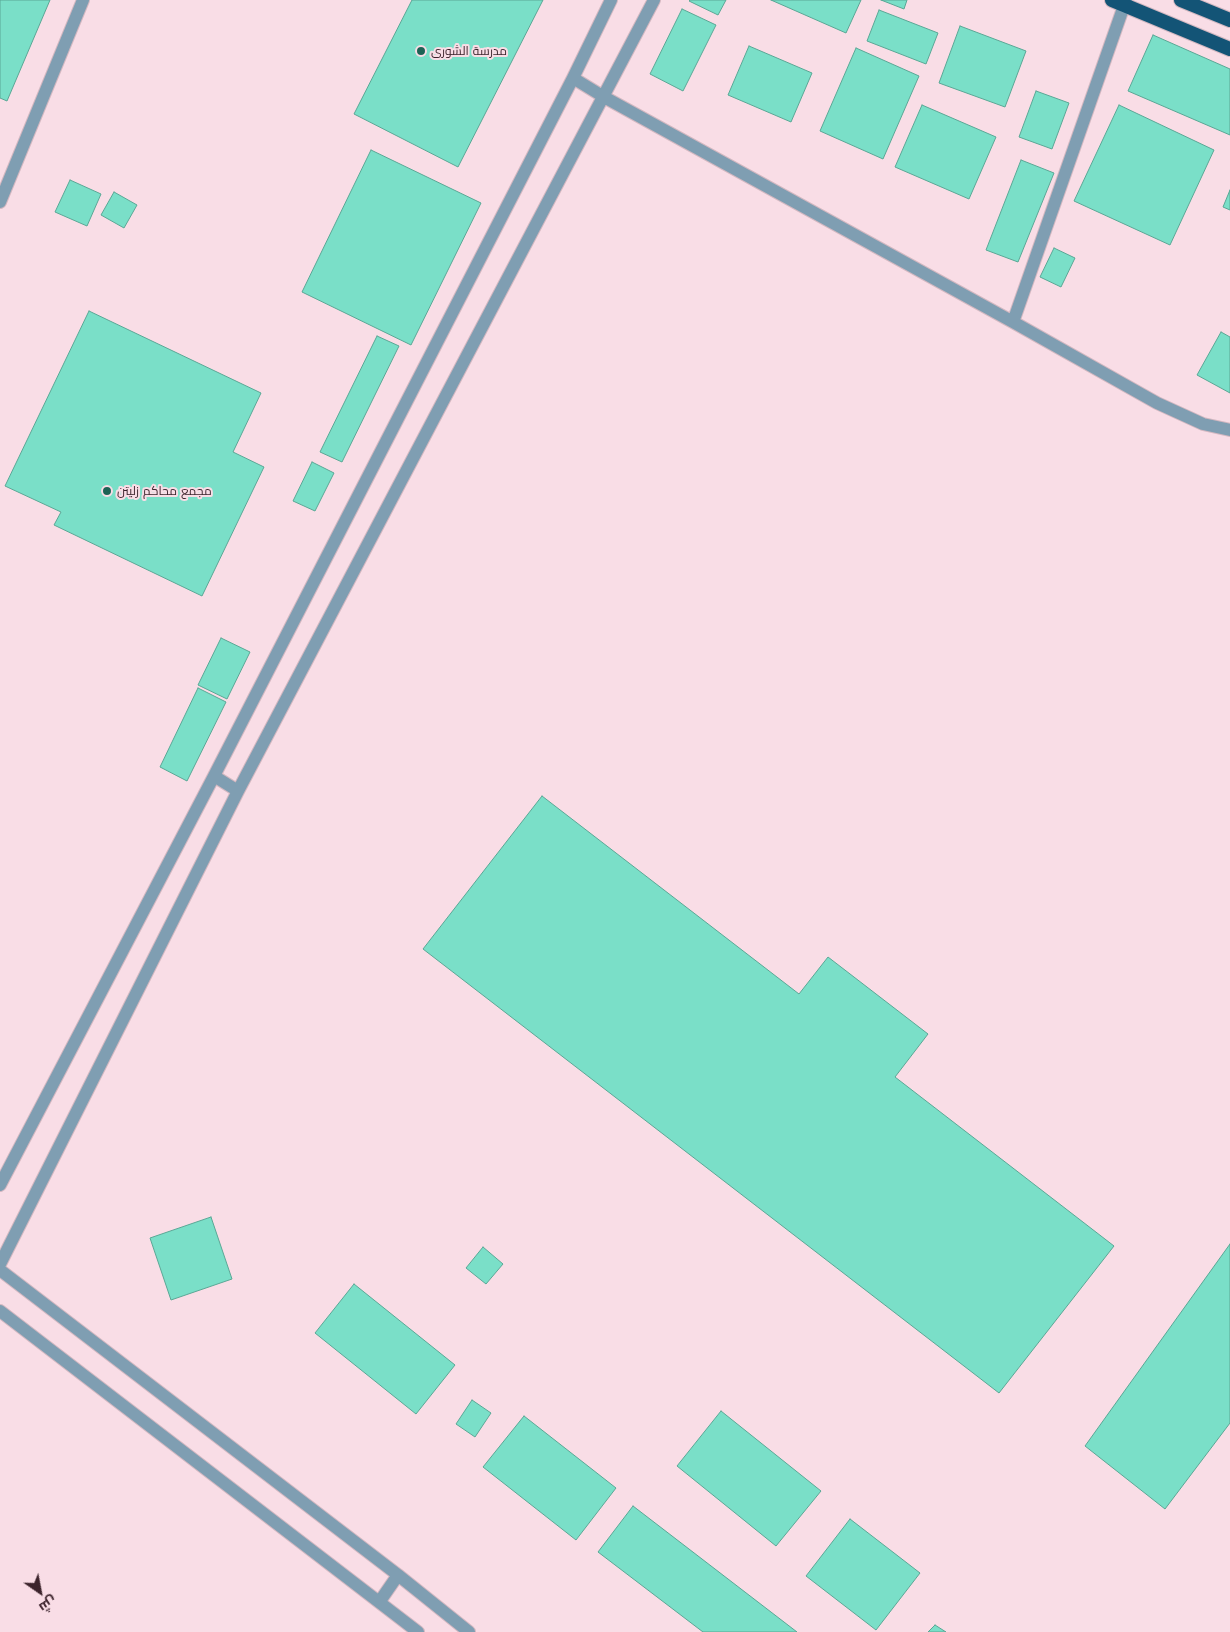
<!DOCTYPE html>
<html>
<head>
<meta charset="utf-8">
<style>
  body { margin:0 }
  #map { position:relative; width:1230px; height:1632px; overflow:hidden; background:#f9dde6; font-family:"Work Sans",Cairo,sans-serif }
  canvas { display:block }
  .north { position:absolute; left:15px; top:1567px; width:50px; height:50px; -webkit-text-stroke:4px #f9dde6; paint-order:stroke; rotate:147deg; font-size:14px; font-weight:700; line-height:20px; text-align:center; color:#3c232c }
  .north::after { content:''; display:block; margin:auto; width:18px; height:22px; background:#3c232c; clip-path:polygon(50% 0,100% 100%,50% 72%,0 100%) }
</style>
</head>
<body>
<div id="map">
<canvas width="1230" height="1632"></canvas>
<div class="north">ش</div>
</div>
<script>
const c = document.querySelector('canvas').getContext('2d');
c.lineJoin = 'round';
function fill(path, color) {
  c.fillStyle = color;
  c.fill(path, 'evenodd');
}
function toPath(rows) {
  const path = new Path2D();
  for (const r of rows) {
    path.moveTo(r[0], r[1]);
    for (let i = 2; i < r.length; i += 2) path.lineTo(r[i], r[i + 1]);
  }
  return path;
}
function trace(path, color, width, dash) {
  c.strokeStyle = color;
  c.lineWidth = width;
  c.lineCap = dash ? 'butt' : 'round';
  c.setLineDash(dash || []);
  c.stroke(path);
}
function drawText(font, color, halo, rows, align = 'center') {
  c.font = font + ' "Work Sans",Cairo,sans-serif';
  c.lineWidth = 4;
  c.setLineDash([]);
  c.textBaseline = 'middle';
  c.strokeStyle = halo;
  c.fillStyle = color;
  for (const [text, x, y, turn = 0] of rows) {
    c.save();
    c.translate(x, y);
    c.rotate((+turn || 0) * Math.PI / 180);
    c.textAlign = isNaN(turn) ? turn : align;
    if (halo) c.strokeText(text, 0, 0);
    c.fillText(text, 0, 0);
    c.restore();
  }
}
const building = toPath([
  [0,0,50,0,7,101,0,98,0,0],
  [412,0,543,0,458,167,354,114,412,0],
  [690,0,726,0,718,15,689,1,690,0],
  [771,0,861,0,846,33,771,0],
  [881,0,907,0,904,9,881,0],
  [682,9,716,25,683,91,650,74,682,9],
  [879,10,938,33,926,64,867,41,879,10],
  [960,26,1026,51,1005,107,939,83,960,26],
  [1153,35,1230,69,1230,135,1128,91,1153,35],
  [749,46,812,73,791,122,728,95,749,46],
  [856,48,919,76,883,159,820,131,856,48],
  [1036,91,1069,103,1052,149,1019,137,1036,91],
  [922,105,996,137,969,199,895,167,922,105],
  [1119,105,1214,150,1170,245,1074,201,1119,105],
  [371,150,481,203,411,345,302,292,371,150],
  [1021,160,1054,173,1018,262,986,250,1021,160],
  [70,180,101,194,87,226,55,212,70,180],
  [1230,190,1230,210,1223,207,1230,190],
  [114,192,137,205,124,228,101,215,114,192],
  [1054,248,1075,258,1061,287,1040,277,1054,248],
  [89,311,261,393,233,452,264,467,202,596,54,525,61,512,5,486,89,311],
  [1221,332,1230,337,1230,393,1197,375,1221,332],
  [377,336,399,346,342,462,320,452,377,336],
  [312,462,334,473,315,511,293,501,312,462],
  [221,638,250,652,227,699,198,685,221,638],
  [198,688,226,702,187,781,160,767,198,688],
  [542,796,799,994,828,957,928,1034,895,1077,1114,1246,999,1393,423,949,542,796],
  [211,1217,232,1279,171,1300,150,1238,211,1217],
  [1230,1244,1230,1423,1165,1509,1085,1446,1230,1244],
  [483,1247,503,1264,486,1284,466,1268,483,1247],
  [354,1284,455,1365,416,1414,315,1333,354,1284],
  [472,1400,491,1413,475,1437,456,1424,472,1400],
  [721,1411,821,1491,776,1546,677,1466,721,1411],
  [524,1416,616,1488,576,1540,483,1467,524,1416],
  [633,1506,797,1632,703,1632,598,1552,633,1506],
  [850,1519,920,1573,876,1630,806,1576,850,1519],
  [935,1625,946,1632,928,1632,935,1625]
]);
fill(building, '#7adfc8');
trace(building, '#5aa795', 1);
const minor = toPath([
  [573,78,604,97,1013,322,1157,403,1203,424,1230,430],
  [0,202,83,0],
  [1013,322,1126,0],
  [214,776,238,791],
  [0,1185,214,776,573,78,611,0],
  [0,1264,238,791,654,0],
  [0,1270,398,1575,469,1632],
  [0,1311,418,1632],
  [380,1601,398,1575]
]);
const trunk = toPath([
  [1112,0,1230,49],
  [1181,0,1230,20]
]);
trace(minor, '#d3b8c1', 14);
trace(trunk, '#d3b8c1', 16);
trace(minor, '#7f9eb2', 12);
trace(trunk, '#135476', 14);
for (const [x, y, r, color] of [
  [421,51,5,"#1d6355"],
  [107,491,5,"#1d6355"]
]) {
  const dot = new Path2D();
  dot.arc(x, y, r, 0, 2 * Math.PI);
  c.fillStyle = color;
  c.fill(dot);
  trace(dot, '#f9dde6', 2);
}
drawText('12px', '#3c232c', '#f9dde6', [
  ["مدرسة الشورى",431,51],
  ["مجمع محاكم زليتن",117,491]
], 'left');
</script>
</body>
</html>
